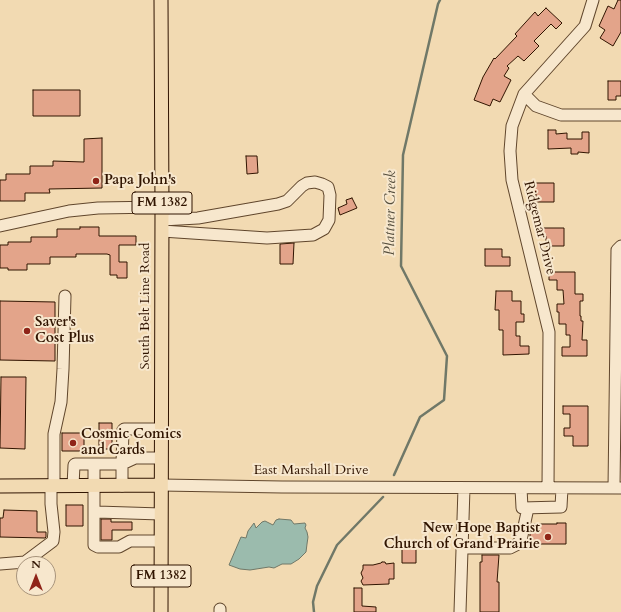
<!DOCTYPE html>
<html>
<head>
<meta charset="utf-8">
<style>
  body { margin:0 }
  #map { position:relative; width:621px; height:612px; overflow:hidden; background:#f2dab2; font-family:Cardo,serif }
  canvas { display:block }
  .north { position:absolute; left:16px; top:556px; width:40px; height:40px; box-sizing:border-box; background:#f7e7cd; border:1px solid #a7937b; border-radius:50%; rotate:0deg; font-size:11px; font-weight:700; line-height:16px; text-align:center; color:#301400 }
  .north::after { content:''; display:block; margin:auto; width:14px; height:18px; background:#8f2418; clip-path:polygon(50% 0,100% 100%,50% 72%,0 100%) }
</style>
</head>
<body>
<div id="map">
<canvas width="621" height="612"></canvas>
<div class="north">N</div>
</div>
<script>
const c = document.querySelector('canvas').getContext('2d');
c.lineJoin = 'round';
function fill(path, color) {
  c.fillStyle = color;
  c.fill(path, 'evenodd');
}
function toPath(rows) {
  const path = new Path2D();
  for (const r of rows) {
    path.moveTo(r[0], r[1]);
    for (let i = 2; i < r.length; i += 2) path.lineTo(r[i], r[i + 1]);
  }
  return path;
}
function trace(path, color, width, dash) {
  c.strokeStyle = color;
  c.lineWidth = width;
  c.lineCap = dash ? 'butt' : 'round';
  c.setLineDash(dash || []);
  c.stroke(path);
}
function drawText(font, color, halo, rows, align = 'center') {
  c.font = font + ' Cardo,serif';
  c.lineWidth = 4;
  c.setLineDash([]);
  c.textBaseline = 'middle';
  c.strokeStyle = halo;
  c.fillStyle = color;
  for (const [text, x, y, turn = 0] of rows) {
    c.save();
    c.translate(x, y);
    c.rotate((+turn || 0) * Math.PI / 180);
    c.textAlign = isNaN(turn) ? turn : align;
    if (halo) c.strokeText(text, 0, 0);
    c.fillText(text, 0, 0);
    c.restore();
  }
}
const water = toPath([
  [279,519,291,520,294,524,305,523,306,525,305,528,307,532,308,537,307,544,306,552,299,559,291,564,282,564,274,568,269,567,250,570,240,569,229,565,241,537,246,538,248,531,254,523,256,528,262,522,265,521,273,525,276,520,279,519]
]);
fill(water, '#9bbbad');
trace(water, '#707868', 1);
trace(toPath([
  [394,475,420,417,444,400,447,356,401,266,403,155,438,4,440,0],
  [314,612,313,602,317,586,337,545,383,497]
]), '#707868', 2.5);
const building = toPath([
  [618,0,621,0,621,32,613,46,600,38,605,30,599,26,608,6,614,9,618,0],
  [546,8,562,23,556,29,551,24,534,41,539,46,524,61,518,56,507,66,509,68,504,76,511,80,500,102,493,99,490,106,474,100,483,77,494,58,495,59,517,36,515,34,535,12,538,16,546,8],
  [608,81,621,81,621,96,616,96,616,100,608,100,608,81],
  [33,90,80,90,80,116,33,116,33,90],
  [548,130,556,130,556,134,567,133,567,139,582,139,582,132,589,132,589,153,578,152,578,154,571,154,571,148,548,149,548,130],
  [102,138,102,188,49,189,50,193,25,193,25,201,0,201,0,180,6,180,6,174,30,174,30,166,53,166,53,161,84,162,84,139,102,138],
  [246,156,257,156,258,173,247,174,246,156],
  [529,183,554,183,554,202,536,202,536,192,529,192,529,183],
  [352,198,357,208,340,215,338,208,347,204,346,200,352,198],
  [80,227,99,227,99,236,136,236,136,245,119,245,119,262,127,262,127,278,117,278,117,275,110,275,110,255,107,254,76,254,76,257,50,257,50,264,27,264,27,270,8,270,8,268,0,268,0,245,8,245,8,242,31,242,31,237,57,237,57,229,80,229,80,227],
  [539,228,564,228,564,246,546,246,546,236,538,236,539,228],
  [294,243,293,264,280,264,280,244,294,243],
  [485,249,502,249,502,257,510,257,510,266,485,266,485,249],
  [549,272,575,272,575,294,583,294,583,301,580,301,580,316,581,316,581,321,583,321,582,340,587,340,587,356,562,356,562,347,570,347,570,335,566,335,566,324,559,324,559,312,557,312,557,304,564,304,563,290,557,290,557,280,549,280,549,272],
  [496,291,512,291,512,301,521,301,521,314,524,314,524,322,516,322,516,336,520,336,520,346,529,346,529,354,503,355,503,330,499,330,499,310,495,310,496,291],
  [0,301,55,302,55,361,0,360,0,301],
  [1,377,26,377,25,449,0,448,1,377],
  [563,406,588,406,588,446,573,446,573,436,564,436,564,428,570,428,570,414,563,414,563,406],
  [99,423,112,423,112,449,99,449,99,423],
  [62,433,84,433,84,451,62,451,62,433],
  [66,505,83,505,83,526,66,526,66,505],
  [4,510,37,511,37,532,46,532,46,537,45,538,0,537,0,518,3,518,4,510],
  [101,519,111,519,111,522,132,522,132,530,112,530,112,540,101,540,101,519],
  [557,523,566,523,566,544,530,544,530,531,532,524,557,524,557,523],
  [402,548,416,548,416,563,402,563,402,548],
  [482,555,499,555,497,582,499,582,499,612,480,612,480,562,482,562,482,555],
  [382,562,385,562,386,564,394,563,394,579,389,579,389,584,363,585,361,581,363,578,361,573,363,569,363,565,373,565,381,563,382,562],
  [354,588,362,588,362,606,376,607,376,612,354,612,354,588]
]);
fill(building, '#e3a48a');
trace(building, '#301400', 1);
const minor = toPath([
  [524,94,536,106,561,115,621,115],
  [0,226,69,211,98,208,162,207],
  [162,231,267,238,313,235,324,229,329,220,330,195,328,187,322,184,315,182,307,183,302,186,287,201,278,204,198,218,162,220],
  [94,464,122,464,122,486],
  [122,464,123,430,124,429,162,429],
  [122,464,135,458,161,458],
  [161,485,282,487,621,488],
  [54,486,54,434,61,402,63,369,65,296],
  [73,486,74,465,75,464,94,464,94,509,97,512,161,514],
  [521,488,522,508,561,507,562,488],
  [548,488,549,332,512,180,510,151,512,126,524,94,585,26,593,0],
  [614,488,617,250,621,246],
  [94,509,94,545,98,547,119,547,130,541,161,541],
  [462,548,510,548,516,545,521,540,528,508],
  [0,564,25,562,53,541,54,532,51,504,51,486],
  [220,609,220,612],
  [460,612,464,488]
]);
const major = toPath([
  [161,0,162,207,161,612],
  [0,486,161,485]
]);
trace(minor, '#60462c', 13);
trace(major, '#301400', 15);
trace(minor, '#f7e7cd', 11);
trace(major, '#f2dab2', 13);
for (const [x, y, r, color] of [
  [96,181,4,"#8f2418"],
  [27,331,4,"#8f2418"],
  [73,443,4,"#8f2418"],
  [548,537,4,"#8f2418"]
]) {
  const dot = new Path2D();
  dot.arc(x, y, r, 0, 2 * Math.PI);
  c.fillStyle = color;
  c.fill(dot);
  trace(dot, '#f7e7cd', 1.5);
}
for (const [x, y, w] of [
  [162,203,60],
  [161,576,60]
]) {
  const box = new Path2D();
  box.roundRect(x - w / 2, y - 11, w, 22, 3);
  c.fillStyle = '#f7e7cd';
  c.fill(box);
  trace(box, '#301400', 1);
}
drawText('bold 13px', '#301400', null, [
  ["FM 1382",162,203],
  ["FM 1382",161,576]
]);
drawText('bold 14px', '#301400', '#f7e7cd', [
  ["Papa John's",104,181],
  ["Saver's",35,323],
  ["Cost Plus",35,339],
  ["Cosmic Comics",81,435],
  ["and Cards",81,451],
  ["New Hope Baptist",540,529,"right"],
  ["Church of Grand Prairie",540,545,"right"]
], 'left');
drawText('14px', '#301400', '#f7e7cd', [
  ["Ridgemar Drive",539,228,76],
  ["South Belt Line Road",146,306,-90],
  ["East Marshall Drive",311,471]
]);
drawText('italic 15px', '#554e3d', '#f7e7cd', [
  ["Plattner Creek",391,213,-89]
]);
</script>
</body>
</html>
